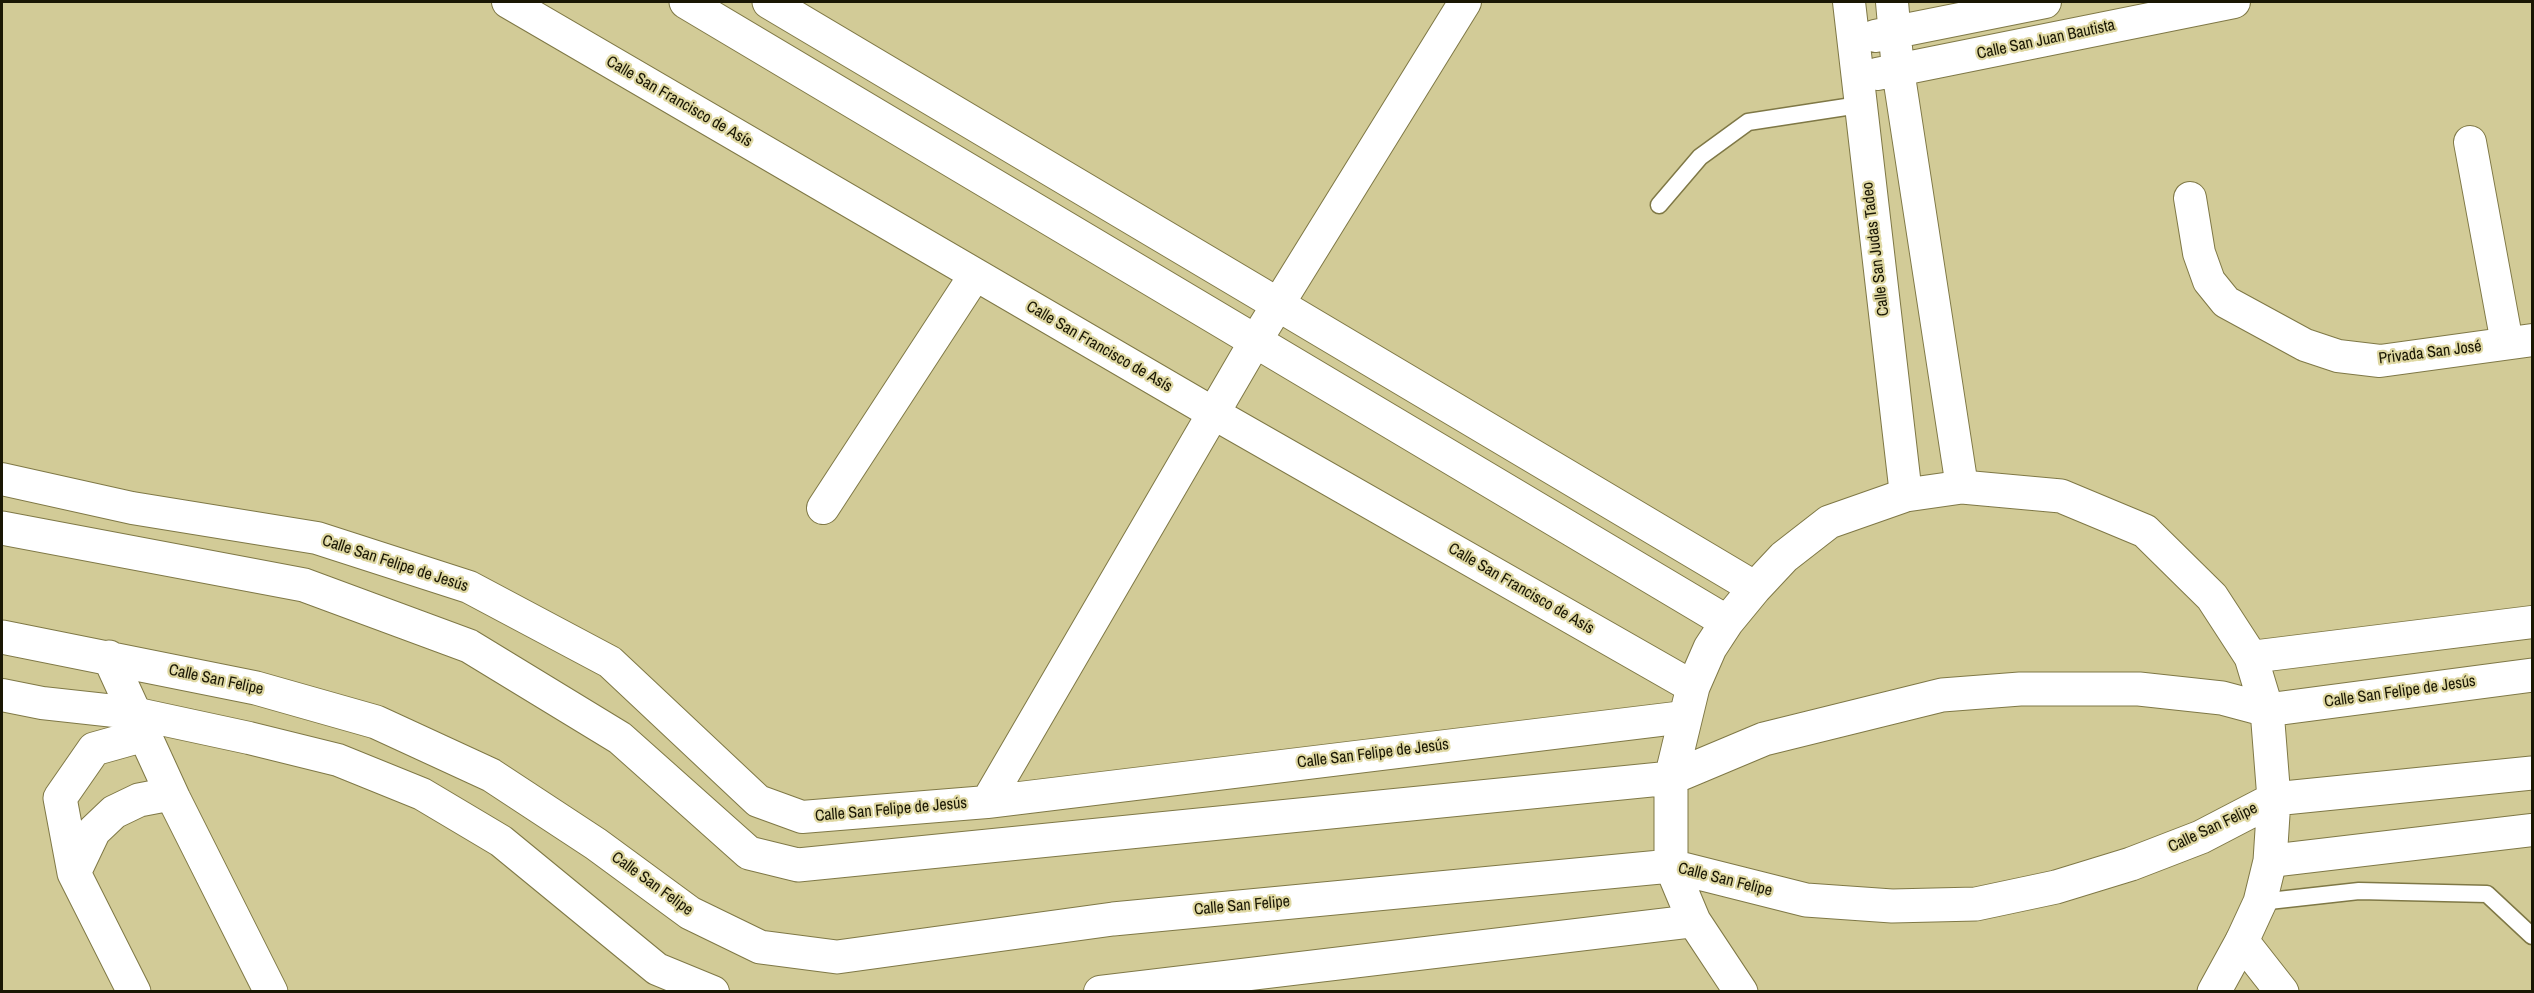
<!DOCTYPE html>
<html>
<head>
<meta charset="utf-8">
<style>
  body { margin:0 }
  #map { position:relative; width:2534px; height:993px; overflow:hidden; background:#d2cb97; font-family:"Archivo Narrow",sans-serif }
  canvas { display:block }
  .frame { position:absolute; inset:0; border:3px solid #1a1704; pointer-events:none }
</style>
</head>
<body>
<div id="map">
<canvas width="2534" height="993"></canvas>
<div class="frame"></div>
</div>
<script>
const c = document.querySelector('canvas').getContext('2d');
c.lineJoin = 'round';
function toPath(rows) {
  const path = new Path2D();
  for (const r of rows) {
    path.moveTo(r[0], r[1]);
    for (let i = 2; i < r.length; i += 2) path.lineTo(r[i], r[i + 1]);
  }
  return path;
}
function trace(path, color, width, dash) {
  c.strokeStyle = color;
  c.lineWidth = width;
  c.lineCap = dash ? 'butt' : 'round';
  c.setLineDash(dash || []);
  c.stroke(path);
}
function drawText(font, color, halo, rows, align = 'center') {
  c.font = font + ' "Archivo Narrow",sans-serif';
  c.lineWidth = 4.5;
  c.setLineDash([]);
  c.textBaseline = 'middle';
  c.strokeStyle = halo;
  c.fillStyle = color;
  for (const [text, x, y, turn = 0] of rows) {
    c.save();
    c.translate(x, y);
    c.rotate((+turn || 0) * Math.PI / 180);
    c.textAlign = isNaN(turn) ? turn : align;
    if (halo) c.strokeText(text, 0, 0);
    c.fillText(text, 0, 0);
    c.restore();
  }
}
const service = toPath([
  [1659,205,1700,157,1748,122,1859,105],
  [2260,902,2359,891,2487,894,2532,936]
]);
const minor = toPath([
  [508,2,1213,413,1693,687],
  [1849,2,1906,495],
  [1892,2,1898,70,1962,487],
  [1875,36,2045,2],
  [1877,74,2234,2],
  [2470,142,2507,343],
  [2190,198,2199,253,2209,281,2226,302,2305,345,2338,356,2380,361,2532,340],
  [2,479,132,508,317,538,469,587,610,662,758,801,802,817,987,802,1684,717],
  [823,508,975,275],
  [2251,657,2532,622],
  [2,695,42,703,133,713,249,738,338,760,422,794,501,841,657,969,713,992],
  [987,802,1256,340,1465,2],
  [2270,861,2532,830],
  [1100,992,1694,921]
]);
const tertiary = toPath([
  [2242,941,2282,992]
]);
const secondary = toPath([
  [686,2,1727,622],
  [769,2,1755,588],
  [2,528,304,585,469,646,620,738,749,853,798,865,1671,778,1764,739,1942,695,2020,689,2139,689,2222,698,2267,710,2532,675],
  [2,637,256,688,376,722,491,775,596,844,690,913,760,947,837,957,1113,919,1671,866,1806,900,1892,906,1976,904,2056,887,2131,864,2201,837,2274,799,2532,773],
  [109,657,174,799,271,992],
  [74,873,94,831,114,812,139,800,165,795,174,799],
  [134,992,74,873,60,798,94,749,144,735],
  [1741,992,1694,921,1671,866,1671,778,1693,687,1710,648,1727,622,1755,588,1784,557,1829,522,1906,495,1962,487,2061,496,2145,531,2212,597,2251,657,2267,710,2274,799,2270,861,2260,902,2242,941,2214,992]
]);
trace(service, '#7f7846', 19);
trace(minor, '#7f7846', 34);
trace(tertiary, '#7f7846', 35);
trace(secondary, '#7f7846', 35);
trace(service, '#fff', 16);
trace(minor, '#fff', 32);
trace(tertiary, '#fff', 33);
trace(secondary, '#fff', 33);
drawText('16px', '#1a1704', '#dfd8a3', [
  ["Calle San Juan Bautista",2046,40,-12],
  ["Calle San Francisco de Asís",679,102,30],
  ["Calle San Judas Tadeo",1876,249,-97],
  ["Calle San Francisco de Asís",1099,347,30],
  ["Privada San José",2430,353,-7],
  ["Calle San Felipe de Jesús",395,564,18],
  ["Calle San Francisco de Asís",1521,589,30],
  ["Calle San Felipe",216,680,12],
  ["Calle San Felipe de Jesús",2400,692,-8],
  ["Calle San Felipe de Jesús",1373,754,-7],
  ["Calle San Felipe de Jesús",891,810,-5],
  ["Calle San Felipe",2213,828,-25],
  ["Calle San Felipe",1725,880,14],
  ["Calle San Felipe",652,884,36],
  ["Calle San Felipe",1242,906,-5]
]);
</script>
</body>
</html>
